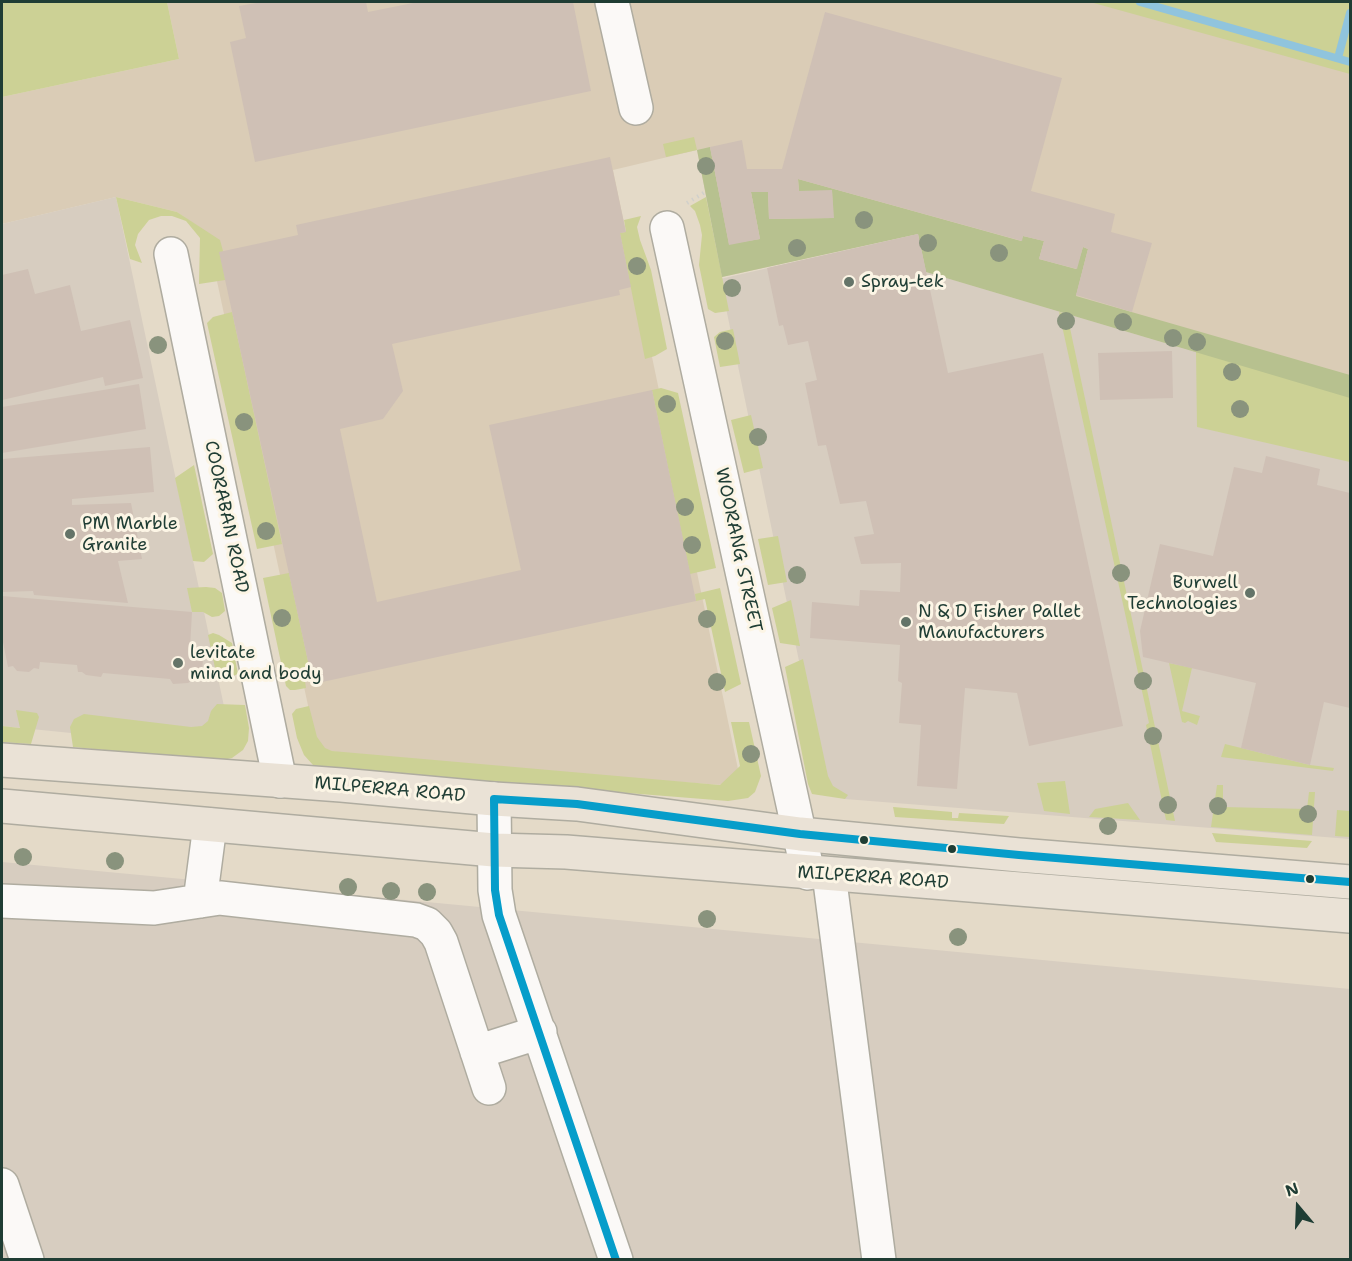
<!DOCTYPE html>
<html>
<head>
<meta charset="utf-8">
<style>
  body { margin:0 }
  #map { position:relative; width:1352px; height:1261px; overflow:hidden; background:#e4dac8; font-family:"Shantell Sans",sans-serif }
  canvas { display:block }
  .frame { position:absolute; inset:0; border:3px solid #1f3d34; pointer-events:none }
  .north { position:absolute; left:1268px; top:1177px; width:60px; height:60px; -webkit-text-stroke:4px #fcf5e5; paint-order:stroke; rotate:341deg; font-size:16px; font-weight:700; line-height:24px; text-align:center; color:#1f3d34 }
  .north::after { content:''; display:block; margin:auto; width:21px; height:27px; background:#1f3d34; clip-path:polygon(50% 0,100% 100%,50% 72%,0 100%) }
</style>
</head>
<body>
<div id="map">
<canvas width="1352" height="1261"></canvas>
<div class="frame"></div>
<div class="north">N</div>
</div>
<script>
const c = document.querySelector('canvas').getContext('2d');
c.lineJoin = 'round';
function fill(path, color) {
  c.fillStyle = color;
  c.fill(path, 'evenodd');
}
function toPath(rows) {
  const path = new Path2D();
  for (const r of rows) {
    path.moveTo(r[0], r[1]);
    for (let i = 2; i < r.length; i += 2) path.lineTo(r[i], r[i + 1]);
  }
  return path;
}
function trace(path, color, width, dash) {
  c.strokeStyle = color;
  c.lineWidth = width;
  c.lineCap = dash ? 'butt' : 'round';
  c.setLineDash(dash || []);
  c.stroke(path);
}
function drawText(font, color, halo, rows, align = 'center') {
  c.font = font + ' "Shantell Sans",sans-serif';
  c.lineWidth = 6;
  c.setLineDash([]);
  c.textBaseline = 'middle';
  c.strokeStyle = halo;
  c.fillStyle = color;
  for (const [text, x, y, turn = 0] of rows) {
    c.save();
    c.translate(x, y);
    c.rotate((+turn || 0) * Math.PI / 180);
    c.textAlign = isNaN(turn) ? turn : align;
    if (halo) c.strokeText(text, 0, 0);
    c.fillText(text, 0, 0);
    c.restore();
  }
}
fill(toPath([
  [167,2,1350,2,1350,398,926,272,918,234,722,277,697,150,613,170,738,769,723,785,399,763,320,749,312,724,209,244,219,241,177,212,116,197,2,224,2,97,179,59]
]), '#daccb6');
fill(toPath([
  [116,197,225,711,223,734,71,733,2,726,2,224],
  [918,234,927,272,1350,398,1350,839,845,799,834,794,817,748,720,279],
  [2,862,1350,989,1350,1259,2,1259]
]), '#d7cdc0');
fill(toPath([
  [2,2,167,2,179,59,2,97],
  [1090,2,1350,2,1350,74],
  [694,137,697,150,666,157,663,144],
  [116,197,177,212,220,240,223,251,225,280,199,284,200,238,186,221,172,216,161,216,149,220,138,234,135,245,142,263,130,259],
  [706,197,729,311,715,313,708,309,699,265,702,235,700,225,695,211,690,206],
  [641,216,637,227,640,240,651,270,667,349,655,356,645,359,620,233,626,232,624,220],
  [232,312,282,544,257,549,207,323,213,317],
  [1059,312,1067,314,1175,821,1166,820,1146,725,1149,723],
  [733,329,740,364,720,367,714,337,720,332],
  [1196,350,1350,394,1350,462,1197,427],
  [661,388,678,393,716,568,690,574,652,390],
  [751,415,763,468,744,473,731,420],
  [194,465,213,554,204,562,193,561,175,478],
  [778,536,787,582,768,585,758,539],
  [289,573,312,680,305,681,306,688,295,690,290,690,286,686,263,578],
  [206,587,215,588,222,593,225,611,219,616,212,617,203,612,192,612,187,588],
  [720,588,741,684,725,692,705,599,696,601,695,594],
  [791,600,800,646,780,643,772,608],
  [213,633,219,635,232,643,238,674,218,682,208,635],
  [803,659,828,776,833,786,848,795,845,799,812,794,808,784,785,667],
  [1169,663,1192,668,1182,711,1200,716,1197,725,1188,721,1185,723,1182,722],
  [217,704,245,705,249,728,248,741,243,750,232,758,218,761,73,747,70,727,74,719,84,714,191,727,202,726,208,721,211,711],
  [309,706,317,737,325,748,332,751,720,785,740,766,731,722,749,722,761,776,755,792,748,798,728,801,326,769,313,765,304,755,297,738,292,714,296,709],
  [16,710,37,713,39,717,31,744,2,742,2,726,20,728],
  [1225,744,1310,765,1334,768,1333,771,1221,757],
  [1065,781,1070,814,1044,811,1037,783],
  [1217,785,1223,785,1223,807,1307,809,1309,792,1315,792,1312,835,1211,827],
  [1128,803,1140,820,1089,817,1095,809],
  [893,807,952,812,952,818,958,818,959,813,1009,816,1004,824,895,817],
  [1337,810,1350,811,1350,837,1335,836],
  [1212,833,1312,841,1307,848,1216,842]
]), '#ccd195');
fill(toPath([
  [710,147,729,244,760,239,751,192,768,192,769,219,833,218,832,191,799,191,798,179,1021,241,1023,236,1044,241,1039,259,1076,269,1083,247,1088,249,1076,296,1350,375,1350,398,926,272,918,234,722,277,697,150]
]), '#b7c18f');
trace(toPath([
  [1140,2,1350,62],
  [1338,58,1350,13]
]), '#90c4dd', 8);
fill(toPath([
  [262,2,366,2,368,12,418,2,573,2,591,91,255,162,230,42,246,38,239,6],
  [825,12,1062,78,1031,191,1115,214,1111,232,1152,243,1132,312,1076,295,1088,249,1083,247,1077,269,1039,259,1044,241,1023,236,1022,241,798,179,799,191,832,190,834,218,769,219,768,192,751,192,760,239,729,245,710,147,742,140,747,169,782,169],
  [610,157,626,232,620,233,631,287,619,290,620,295,392,344,403,391,383,419,340,429,377,602,521,570,489,425,652,390,696,601,313,684,219,252,298,235,296,225],
  [918,234,948,373,1043,353,1123,726,1029,746,1017,693,965,688,957,789,917,786,921,725,899,723,902,683,898,681,900,645,810,638,812,602,859,606,860,590,900,592,901,563,861,564,854,537,874,534,866,501,840,504,826,445,818,446,805,383,817,380,808,341,788,345,783,325,779,326,767,268],
  [28,269,35,294,70,285,81,331,130,320,143,378,105,386,103,377,2,400,2,275],
  [1172,351,1173,398,1100,400,1098,353],
  [139,384,146,429,2,453,2,407],
  [150,447,154,492,72,499,72,505,131,503,142,559,118,561,128,603,34,595,33,591,2,592,2,459],
  [1266,456,1320,469,1317,485,1350,493,1350,708,1324,702,1310,765,1241,748,1256,683,1143,657,1140,631,1160,544,1213,556,1234,467,1262,473],
  [2,596,192,612,190,648,198,649,199,654,203,658,202,672,188,683,173,684,170,679,103,673,101,677,86,675,82,672,78,672,77,665,40,662,39,669,34,668,29,672,17,671,13,666,8,667,2,637]
]), '#cfc0b5');
const minor = toPath([
  [612,2,636,108],
  [667,228,808,873],
  [171,254,280,781],
  [494,799,495,890,499,915,616,1260],
  [829,874,879,1260],
  [2,901,154,908,220,898,416,920,427,924,436,933,441,942,489,1088],
  [200,901,210,825],
  [477,1052,540,1032],
  [2,1185,27,1260]
]);
const highway = toPath([
  [2,760,341,785,494,799,577,804,800,834,1019,855,1350,882],
  [2,806,494,850,566,852,1350,916]
]);
trace(minor, '#afaca0', 36);
trace(highway, '#afaca0', 36);
trace(toPath([
  [687,203,705,192]
]), '#d1d0cb', 4, [1.5, 4.5]);
trace(minor, '#fbf9f7', 33);
trace(highway, '#eae2d6', 33);
trace(toPath([
  [616,1260,499,915,495,890,494,799,577,804,800,834,1019,855,1350,882]
]), '#069dca', 8);
c.fillStyle = '#89937d';
for (const [x, y] of [
  [706,166],
  [864,220],
  [928,243],
  [797,248],
  [999,253],
  [637,266],
  [732,288],
  [1066,321],
  [1123,322],
  [1173,338],
  [725,341],
  [1197,342],
  [158,345],
  [1232,372],
  [667,404],
  [1240,409],
  [244,422],
  [758,437],
  [685,507],
  [266,531],
  [692,545],
  [1121,573],
  [797,575],
  [282,618],
  [707,619],
  [1143,681],
  [717,682],
  [1153,736],
  [751,754],
  [1168,805],
  [1218,806],
  [1308,814],
  [1108,826],
  [23,857],
  [115,861],
  [348,887],
  [391,891],
  [427,892],
  [707,919],
  [958,937]
]) {
  c.beginPath();
  c.arc(x, y, 9, 0, 2 * Math.PI);
  c.fill();
}
for (const [x, y, r, color] of [
  [849,282,6,"#647468"],
  [70,534,6,"#647468"],
  [1250,593,6,"#647468"],
  [906,622,6,"#647468"],
  [178,663,6,"#647468"],
  [864,840,5,"#1f3d34"],
  [952,849,5,"#1f3d34"],
  [1310,879,5,"#1f3d34"]
]) {
  const dot = new Path2D();
  dot.arc(x, y, r, 0, 2 * Math.PI);
  c.fillStyle = color;
  c.fill(dot);
  trace(dot, '#fcf5e5', 2);
}
drawText('18px', '#1f3d34', '#fcf5e5', [
  ["Spray-tek",861,282],
  ["PM Marble",82,524],
  ["Granite",82,545],
  ["Burwell",1238,583,"right"],
  ["Technologies",1238,604,"right"],
  ["N & D Fisher Pallet",918,612],
  ["Manufacturers",918,633],
  ["levitate",190,653],
  ["mind and body",190,674]
], 'left');
drawText('18px', '#1f3d34', '#fcf5e5', [
  ["COORABAN ROAD",226,517,78],
  ["WOORANG STREET",738,550,78],
  ["MILPERRA ROAD",390,790,5],
  ["MILPERRA ROAD",873,878,4]
]);
</script>
</body>
</html>
